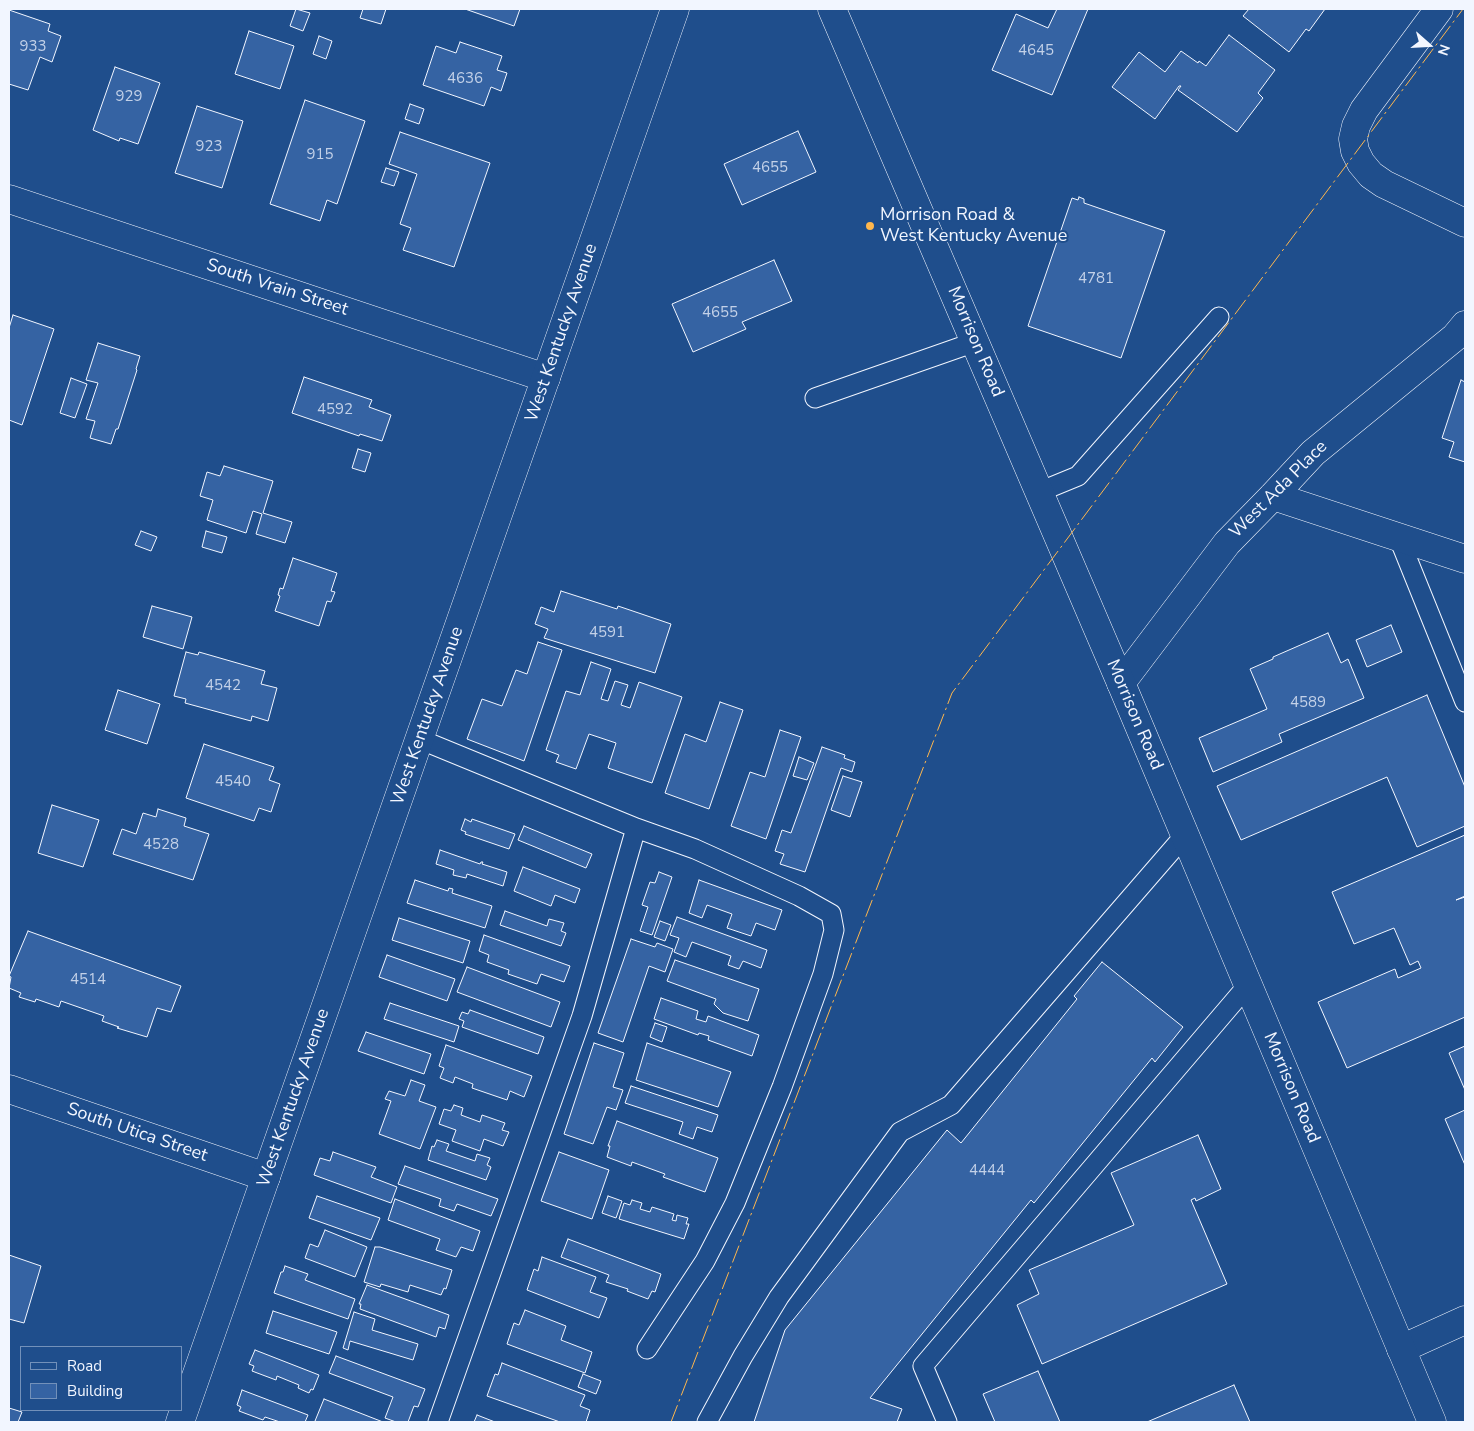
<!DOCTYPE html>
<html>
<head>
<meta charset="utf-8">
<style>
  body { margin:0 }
  #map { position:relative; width:1474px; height:1431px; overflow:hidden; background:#1f4e8c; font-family:"Nunito Sans",sans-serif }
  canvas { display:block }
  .frame { position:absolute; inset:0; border:10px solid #f2f6ff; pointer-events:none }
  .legend { position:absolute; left:20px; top:1346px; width:162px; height:65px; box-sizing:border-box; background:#1f4e8c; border:1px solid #7391ba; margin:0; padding:6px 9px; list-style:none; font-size:15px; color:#f2f6ff }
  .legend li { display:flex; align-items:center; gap:10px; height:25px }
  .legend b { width:25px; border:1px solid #7391ba }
  .north { position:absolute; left:1404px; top:20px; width:50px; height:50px; -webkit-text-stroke:4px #1f4e8c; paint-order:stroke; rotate:109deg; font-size:14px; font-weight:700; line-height:20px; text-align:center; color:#f2f6ff }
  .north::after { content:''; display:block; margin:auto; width:18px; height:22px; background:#f2f6ff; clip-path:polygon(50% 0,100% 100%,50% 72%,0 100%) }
</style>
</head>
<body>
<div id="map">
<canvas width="1474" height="1431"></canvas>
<div class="frame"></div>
<ul class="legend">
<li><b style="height:6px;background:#1f4e8c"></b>Road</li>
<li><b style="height:14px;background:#3563a3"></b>Building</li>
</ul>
<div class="north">N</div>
</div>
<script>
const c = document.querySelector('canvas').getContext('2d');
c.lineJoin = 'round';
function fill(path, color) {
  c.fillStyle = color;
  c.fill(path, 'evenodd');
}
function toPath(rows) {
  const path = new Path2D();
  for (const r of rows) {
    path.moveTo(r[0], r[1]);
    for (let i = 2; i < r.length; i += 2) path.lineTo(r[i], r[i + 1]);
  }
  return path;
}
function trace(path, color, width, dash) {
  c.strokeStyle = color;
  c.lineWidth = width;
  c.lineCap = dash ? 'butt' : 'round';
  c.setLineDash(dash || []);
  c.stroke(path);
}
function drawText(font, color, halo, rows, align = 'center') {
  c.font = font + ' "Nunito Sans",sans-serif';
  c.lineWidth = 4;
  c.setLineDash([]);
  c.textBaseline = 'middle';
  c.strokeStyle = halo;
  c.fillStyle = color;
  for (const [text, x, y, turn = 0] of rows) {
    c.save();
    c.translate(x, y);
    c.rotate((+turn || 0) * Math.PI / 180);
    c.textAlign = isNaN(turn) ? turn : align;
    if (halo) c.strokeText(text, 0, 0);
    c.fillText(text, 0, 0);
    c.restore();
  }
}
const building = toPath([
  [296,9,310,13,303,31,290,26,296,9],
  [363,9,386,9,381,24,360,18,363,9],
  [465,9,520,9,514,26,465,9],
  [1057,9,1088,9,1052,95,992,70,1016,14,1048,28,1057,9],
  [1249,9,1325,9,1309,31,1306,29,1289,52,1243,16,1249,9],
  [9,10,50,24,48,31,61,36,52,62,40,57,28,90,9,84,9,10],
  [249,31,294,46,280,89,235,74,249,31],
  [1229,35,1275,70,1258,93,1263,98,1237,132,1178,90,1181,86,1179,86,1155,119,1112,87,1139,52,1165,72,1181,51,1198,63,1199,61,1206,66,1229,35],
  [319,36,332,41,326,59,313,54,319,36],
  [460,42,502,56,497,70,507,73,501,91,491,87,484,106,423,85,436,46,456,53,460,42],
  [115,67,160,83,138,144,120,138,119,141,93,130,115,67],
  [305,100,365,121,337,204,327,200,320,221,270,204,305,100],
  [410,104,424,109,419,124,405,119,410,104],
  [197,106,243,121,222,188,175,173,197,106],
  [798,131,816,172,742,205,724,164,798,131],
  [400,132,490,163,454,267,403,250,411,228,400,224,417,174,389,164,400,132],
  [386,168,399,172,394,186,381,182,386,168],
  [1079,197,1084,199,1084,203,1165,231,1121,358,1028,326,1072,198,1078,200,1079,197],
  [774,260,792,301,742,322,746,329,693,352,672,304,774,260],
  [13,315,54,329,22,425,9,420,9,328,13,315],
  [98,343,140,356,136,369,137,370,118,429,116,429,111,444,90,438,95,421,86,419,98,383,86,380,98,343],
  [304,377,372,400,369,407,391,415,382,441,360,434,359,436,292,413,304,377],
  [71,378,87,384,75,418,60,413,71,378],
  [1461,380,1465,382,1465,462,1449,457,1454,442,1442,438,1461,380],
  [358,449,371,453,365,472,352,468,358,449],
  [224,466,273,481,263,513,292,522,285,543,256,534,262,514,253,511,246,533,207,520,213,500,200,496,207,472,220,476,224,466],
  [141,531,157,537,151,551,135,545,141,531],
  [206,531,227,537,222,553,202,547,206,531],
  [293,558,337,573,331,591,335,592,331,602,327,601,319,626,275,611,280,596,278,595,280,588,283,589,293,558],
  [561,591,617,609,618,606,671,624,655,673,544,638,548,629,535,624,541,607,554,612,561,591],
  [152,606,192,617,183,649,143,637,152,606],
  [1391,625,1402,652,1367,667,1356,640,1391,625],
  [1328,633,1341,663,1348,659,1364,698,1279,734,1282,742,1213,772,1199,738,1267,709,1250,669,1273,659,1273,657,1328,633],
  [538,642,562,650,524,761,467,739,482,699,502,706,516,670,527,674,538,642],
  [186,652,198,655,199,652,265,671,261,684,277,688,268,721,252,716,251,721,185,703,186,699,174,696,186,652],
  [591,662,611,669,601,699,608,701,615,681,628,685,621,705,630,708,639,682,682,697,652,783,608,768,616,743,589,734,576,769,556,762,559,755,546,750,566,691,580,695,591,662],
  [118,690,160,704,147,744,105,730,118,690],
  [1427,695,1465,787,1465,826,1417,847,1387,777,1241,840,1217,786,1427,695],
  [720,702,743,710,709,809,665,793,685,734,706,742,720,702],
  [780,730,801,737,766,839,731,826,750,772,765,777,780,730],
  [204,744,274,767,269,780,280,784,271,812,259,808,254,821,186,798,204,744],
  [822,747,845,755,844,758,855,762,852,772,841,768,805,872,780,864,784,854,775,851,782,830,791,833,822,747],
  [799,757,814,763,807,780,793,776,799,757],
  [843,776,862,782,850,817,831,810,843,776],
  [52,805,99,820,83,867,38,853,52,805],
  [158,809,186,818,184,826,209,834,193,880,113,854,122,829,136,834,143,813,156,817,158,809],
  [465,819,471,822,472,819,515,834,509,849,465,834,466,832,461,830,465,819],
  [524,826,592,854,586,868,518,840,524,826],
  [1465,835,1465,896,1456,900,1465,897,1465,1017,1347,1068,1318,1002,1395,969,1398,978,1421,968,1418,961,1410,965,1394,928,1354,944,1332,892,1465,835],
  [440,850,480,864,481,862,483,862,482,864,507,872,503,886,467,874,466,878,453,875,454,870,436,864,440,850],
  [523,867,580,889,575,903,555,895,551,906,514,891,523,867],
  [659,872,672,877,652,935,640,931,648,907,642,905,650,882,655,883,659,872],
  [415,880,448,891,449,888,453,889,452,893,492,906,485,928,407,903,415,880],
  [699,880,782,910,775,930,756,923,751,936,727,928,732,914,707,905,702,918,689,913,699,880],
  [505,911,547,926,549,919,564,923,561,931,566,933,561,946,500,925,505,911],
  [677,917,767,950,761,968,743,961,739,969,728,965,731,956,692,942,686,957,674,952,679,938,670,935,677,917],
  [399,918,470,941,463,963,392,940,399,918],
  [660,921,671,925,665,941,654,937,660,921],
  [28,931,181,986,171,1012,157,1008,147,1037,117,1028,119,1027,102,1021,104,1016,61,1001,59,1007,36,999,35,1002,19,997,21,993,9,988,11,977,9,976,28,931],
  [484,935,570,966,564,982,541,974,537,984,508,974,509,970,487,962,489,955,479,951,484,935],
  [631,939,655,947,657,943,673,949,665,972,649,966,623,1042,598,1033,631,939],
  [387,955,455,979,447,1001,379,977,387,955],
  [675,960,759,989,748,1021,723,1013,714,1004,716,999,667,981,675,960],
  [1102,962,1183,1027,1155,1062,1152,1058,1034,1203,1031,1200,870,1398,902,1409,897,1422,754,1422,785,1330,947,1130,961,1143,1077,999,1074,996,1102,962],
  [467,967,560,1002,551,1027,457,992,467,967],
  [661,998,698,1011,696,1019,706,1022,708,1016,759,1035,752,1056,708,1040,709,1036,699,1033,698,1035,654,1019,661,998],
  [390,1003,459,1026,454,1042,384,1019,390,1003],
  [470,1010,544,1037,538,1054,462,1027,464,1021,459,1019,462,1012,468,1014,470,1010],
  [655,1023,667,1027,662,1042,650,1037,655,1023],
  [366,1032,431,1054,424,1074,358,1051,366,1032],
  [594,1043,624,1053,613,1087,623,1090,616,1110,607,1107,593,1144,564,1134,594,1043],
  [647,1043,731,1072,718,1107,636,1080,647,1043],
  [446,1045,532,1076,524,1097,510,1091,507,1100,472,1088,473,1084,455,1077,453,1083,440,1078,444,1068,439,1066,446,1045],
  [1465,1046,1465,1090,1449,1053,1465,1046],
  [411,1080,425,1085,419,1101,436,1107,420,1149,379,1134,391,1101,385,1099,389,1091,405,1096,411,1080],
  [631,1086,718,1115,712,1132,697,1127,693,1139,679,1134,683,1122,625,1103,631,1086],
  [454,1105,463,1108,461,1115,480,1122,482,1115,505,1123,502,1130,509,1132,503,1146,484,1139,480,1151,452,1141,456,1130,439,1124,444,1109,451,1111,454,1105],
  [1465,1110,1465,1165,1445,1119,1465,1110],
  [617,1121,718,1158,705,1192,663,1177,665,1174,632,1162,631,1166,607,1157,610,1146,608,1146,617,1121],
  [1198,1135,1221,1189,1196,1201,1195,1198,1191,1200,1227,1284,1042,1364,1017,1305,1039,1294,1029,1270,1134,1225,1111,1173,1198,1135],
  [437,1140,449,1144,446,1151,475,1161,477,1154,490,1158,487,1165,491,1167,486,1180,428,1160,432,1146,434,1147,437,1140],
  [333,1152,376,1167,371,1177,397,1187,391,1203,314,1175,320,1158,330,1161,333,1152],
  [559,1152,609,1170,592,1219,541,1201,559,1152],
  [405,1166,498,1199,491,1216,457,1204,454,1211,439,1206,441,1199,398,1184,405,1166],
  [317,1196,380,1218,371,1240,309,1218,317,1196],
  [608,1196,622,1201,616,1218,602,1213,608,1196],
  [395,1199,480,1231,473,1251,461,1247,456,1257,436,1250,440,1239,388,1220,395,1199],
  [632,1200,642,1203,640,1209,650,1212,652,1207,674,1214,672,1220,676,1221,677,1215,688,1218,686,1224,689,1224,684,1239,619,1219,624,1203,630,1205,632,1200],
  [325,1230,367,1247,355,1277,305,1258,310,1244,318,1247,325,1230],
  [568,1239,661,1274,655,1292,652,1291,648,1299,627,1291,628,1289,606,1282,609,1275,561,1257,568,1239],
  [375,1247,380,1247,452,1270,446,1289,444,1288,441,1295,410,1285,408,1292,381,1284,380,1287,364,1282,375,1247],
  [9,1255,41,1266,24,1323,9,1319,9,1255],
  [542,1257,596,1277,590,1292,607,1298,599,1318,527,1290,534,1269,538,1271,542,1257],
  [285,1266,308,1274,305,1280,355,1299,348,1319,274,1293,281,1272,283,1272,285,1266],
  [367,1285,449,1315,445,1329,439,1327,436,1337,360,1309,361,1304,359,1304,367,1285],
  [525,1310,566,1326,561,1340,592,1352,585,1373,507,1344,514,1323,519,1325,525,1310],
  [273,1311,337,1332,329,1354,266,1333,273,1311],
  [354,1312,375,1319,372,1330,418,1344,413,1360,350,1341,348,1350,343,1348,354,1312],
  [255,1350,319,1375,313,1390,311,1389,309,1393,298,1388,299,1385,277,1376,276,1380,252,1371,254,1366,249,1364,255,1350],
  [336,1356,425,1389,418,1407,414,1406,408,1422,396,1422,385,1418,393,1397,329,1373,336,1356],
  [502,1363,585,1395,580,1406,590,1410,586,1422,560,1422,487,1396,495,1374,498,1375,502,1363],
  [1038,1371,1060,1422,995,1422,983,1394,1038,1371],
  [583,1374,601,1381,596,1394,578,1387,583,1374],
  [1234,1385,1250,1422,1147,1422,1234,1385],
  [242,1390,308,1415,305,1422,280,1422,265,1417,263,1420,239,1411,241,1407,237,1405,242,1390],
  [324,1399,383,1422,318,1422,315,1421,324,1399],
  [9,1408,22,1412,18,1422,9,1422,9,1408],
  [477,1415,495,1422,474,1422,477,1415]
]);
fill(building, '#3563a3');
trace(building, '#f2f6ff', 1);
const service = toPath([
  [815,398,975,342],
  [1039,492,1078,476,1219,317],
  [1398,536,1465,702],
  [419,739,636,828,582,1016,438,1422],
  [636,828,695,849,799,896,831,914,834,930,823,974,782,1087,735,1203,705,1261,647,1349],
  [707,1422,743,1356,779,1297,900,1132,951,1105,1185,835],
  [947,1422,923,1366,1248,985]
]);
const minor = toPath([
  [1439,9,1364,110,1356,126,1353,139,1355,151,1361,163,1371,175,1384,184,1465,223],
  [9,199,546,378],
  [1273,496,1465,559],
  [1121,683,1227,543,1273,496,1313,453,1455,337,1465,325],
  [9,1089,266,1177],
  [1401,1349,1465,1320]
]);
const tertiary = toPath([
  [180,1422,675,9]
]);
const secondary = toPath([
  [832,9,1121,683,1432,1422]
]);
trace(service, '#f2f6ff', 21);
trace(minor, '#f2f6ff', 29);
trace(tertiary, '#f2f6ff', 29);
trace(secondary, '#f2f6ff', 29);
trace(service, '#1f4e8c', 19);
trace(minor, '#1f4e8c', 28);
trace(tertiary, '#1f4e8c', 28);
trace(secondary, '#1f4e8c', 28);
trace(toPath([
  [671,1422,952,693,1463,9]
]), '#ffb74d', 1, [18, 4, 2.5, 4]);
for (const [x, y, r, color] of [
  [870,226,5,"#ffb74d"]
]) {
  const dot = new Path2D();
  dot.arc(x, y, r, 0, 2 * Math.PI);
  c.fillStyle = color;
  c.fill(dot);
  trace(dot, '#1f4e8c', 2);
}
drawText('15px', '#c3d1e8', null, [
  ["933",33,47],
  ["4645",1036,51],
  ["4636",465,79],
  ["929",129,97],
  ["923",209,147],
  ["915",320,155],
  ["4655",770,168],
  ["4781",1096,279],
  ["4655",720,313],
  ["4592",335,410],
  ["4591",607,633],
  ["4542",223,686],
  ["4589",1308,703],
  ["4540",233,782],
  ["4528",161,845],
  ["4514",88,980],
  ["4444",987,1171]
]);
drawText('18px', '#f2f6ff', '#1f4e8c', [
  ["Morrison Road &",880,216],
  ["West Kentucky Avenue",880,237]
], 'left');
drawText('18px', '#f2f6ff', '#1f4e8c', [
  ["South Vrain Street",277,288,18],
  ["West Kentucky Avenue",562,333,-71],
  ["Morrison Road",975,342,67],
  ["West Ada Place",1279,490,-45],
  ["Morrison Road",1134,715,67],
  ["West Kentucky Avenue",428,716,-71],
  ["Morrison Road",1291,1088,67],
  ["West Kentucky Avenue",294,1098,-71],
  ["South Utica Street",137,1133,19]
]);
</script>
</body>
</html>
